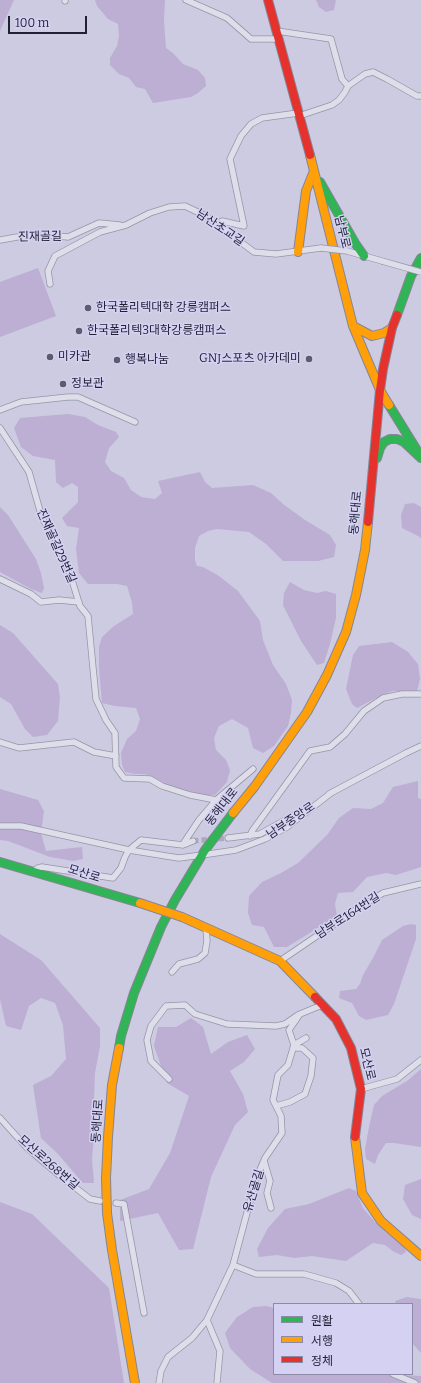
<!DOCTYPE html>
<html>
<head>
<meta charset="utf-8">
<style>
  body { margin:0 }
  #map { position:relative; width:421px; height:1383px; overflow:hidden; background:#cdcbe1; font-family:Bitter,"Noto Sans KR",serif }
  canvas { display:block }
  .legend { position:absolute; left:273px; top:1303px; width:140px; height:72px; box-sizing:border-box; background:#d5d1f2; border:1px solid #8c8aa6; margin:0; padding:5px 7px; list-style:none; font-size:12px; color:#1e2034 }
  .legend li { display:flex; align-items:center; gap:8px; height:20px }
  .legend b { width:20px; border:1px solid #8c8aa6 }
  .scale { position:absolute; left:8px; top:16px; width:79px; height:18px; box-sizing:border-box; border:2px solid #1e2034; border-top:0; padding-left:5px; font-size:12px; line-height:14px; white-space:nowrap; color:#1e2034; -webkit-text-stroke:3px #d5d1f2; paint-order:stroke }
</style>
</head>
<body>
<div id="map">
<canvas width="421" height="1383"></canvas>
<ul class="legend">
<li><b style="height:5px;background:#30b455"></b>원활</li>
<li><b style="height:5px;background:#ff9f0a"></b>서행</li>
<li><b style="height:5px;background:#e5322d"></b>정체</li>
</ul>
<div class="scale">100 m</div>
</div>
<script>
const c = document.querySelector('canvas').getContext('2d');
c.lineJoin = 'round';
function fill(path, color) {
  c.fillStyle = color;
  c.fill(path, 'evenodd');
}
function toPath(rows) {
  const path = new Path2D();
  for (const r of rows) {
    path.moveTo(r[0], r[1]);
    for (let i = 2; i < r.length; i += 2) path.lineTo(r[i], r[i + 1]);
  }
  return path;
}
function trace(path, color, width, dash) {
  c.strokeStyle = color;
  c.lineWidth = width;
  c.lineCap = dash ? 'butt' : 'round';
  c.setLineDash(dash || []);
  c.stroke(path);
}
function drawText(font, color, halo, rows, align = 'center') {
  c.font = font + ' Bitter,"Noto Sans KR",serif';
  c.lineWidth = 3;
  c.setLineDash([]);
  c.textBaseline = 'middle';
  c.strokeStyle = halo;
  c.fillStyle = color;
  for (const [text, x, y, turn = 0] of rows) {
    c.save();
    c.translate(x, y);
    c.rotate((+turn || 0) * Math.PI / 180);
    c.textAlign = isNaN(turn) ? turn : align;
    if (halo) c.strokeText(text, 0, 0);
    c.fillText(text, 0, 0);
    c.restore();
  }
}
fill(toPath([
  [0,0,14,0,0,31],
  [95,0,165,0,164,22,166,48,174,54,183,64,198,70,205,78,206,86,198,93,191,97,153,103,145,89,136,87,129,78,119,74,110,65,110,58,117,46,119,36,118,24,108,19,97,6],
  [316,0,336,0,334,10,326,12,319,7],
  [38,268,56,316,0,337,0,282],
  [68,414,85,417,98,425,116,432,119,437,109,448,105,462,111,471,124,478,131,490,141,497,155,499,162,493,158,481,200,472,205,482,212,488,253,485,271,493,283,504,305,520,330,535,336,545,334,557,318,561,283,561,266,544,249,532,217,529,208,531,199,536,195,548,195,560,197,566,203,567,219,576,238,591,260,621,263,640,273,665,286,684,292,700,291,713,288,726,274,746,263,753,253,748,248,728,232,719,219,726,214,738,216,750,226,760,230,770,227,782,215,795,204,795,169,786,155,778,145,774,135,774,125,772,122,765,121,753,127,739,136,731,140,719,136,708,115,706,102,703,99,668,99,647,102,637,114,626,133,614,132,603,127,586,117,584,88,584,79,573,76,549,79,528,67,526,62,518,78,502,78,487,72,483,63,488,56,482,55,460,33,456,21,447,14,428,20,418],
  [414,503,421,507,421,539,420,537,402,528,401,515,405,504],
  [0,507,8,515,36,559,41,573,44,588,42,593,31,589,0,572],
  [290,582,304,590,317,593,326,591,336,594,336,618,330,644,324,663,317,665,301,641,283,605,284,593],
  [0,625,13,633,58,684,60,697,58,721,47,735,33,737,25,729,11,704,0,697],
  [392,642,408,652,418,664,420,679,417,691,393,691,382,695,357,708,352,704,346,689,353,655,359,646],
  [418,781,418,798,421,799,421,867,396,875,386,873,367,877,353,892,338,893,335,904,337,916,287,947,274,947,264,927,252,925,248,913,249,896,262,882,281,873,298,863,327,835,339,818,353,808,371,809,383,803,393,787],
  [0,789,38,800,44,811,41,833,46,851,82,847,83,859,73,861,50,857,8,841,0,840],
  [411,924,416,925,416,939,394,1004,388,1015,366,1020,359,1016,352,1003,339,998,340,991,356,989,360,984,363,975,373,958,382,940,403,926],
  [0,934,41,960,100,1028,100,1046,95,1073,94,1100,95,1123,92,1159,94,1183,83,1183,57,1153,41,1138,33,1085,51,1076,66,1059,63,1025,55,1003,41,998,29,1006,21,1030,6,1026,0,999],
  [191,1018,203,1027,211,1054,228,1042,247,1035,255,1049,244,1062,230,1071,243,1094,248,1112,235,1125,211,1177,193,1249,179,1250,158,1213,120,1221,120,1200,149,1189,170,1153,189,1096,167,1083,154,1046,158,1027,176,1027],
  [421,1069,421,1147,394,1143,386,1143,378,1155,375,1164,366,1159,365,1149,369,1127,374,1105,382,1096,407,1081],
  [421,1179,421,1219,412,1215,403,1199,405,1185],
  [349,1188,356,1191,363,1208,375,1222,394,1239,404,1245,406,1252,401,1255,394,1252,385,1245,373,1243,346,1261,312,1256,294,1258,277,1255,259,1257,257,1249,268,1228,285,1209,309,1204],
  [0,1202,32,1214,109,1288,124,1383,0,1383],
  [407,1297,421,1299,421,1353,412,1343,412,1304,396,1304,395,1301],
  [266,1306,274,1308,274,1374,380,1374,421,1376,421,1383,272,1383,250,1369,230,1348,225,1333,237,1317,253,1307]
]), '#bdaed3');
trace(toPath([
  [193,841,228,838]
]), '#aaa9be', 5.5, [5.5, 3]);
const street = toPath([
  [186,0,227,18,251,39,278,39],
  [65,1,65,0],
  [277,31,331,39,342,79,348,86],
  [299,116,332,105,339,100,345,92,348,86,365,74,373,72,387,79,417,96,421,96],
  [217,224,222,221,244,226,230,159,241,136,251,124,262,118,298,113],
  [0,240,17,237,46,235,68,237,99,223,120,225],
  [347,251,382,261],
  [50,284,48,271,55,256,100,232,126,225,150,213,169,207,185,206,206,216,254,252,276,254,321,248],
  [0,410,21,402,68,397,78,397,135,422],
  [0,428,29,472,42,518,57,542,71,577,80,606,88,616,96,699,106,720,115,733,116,767,124,778,150,779,162,786,190,795,216,800],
  [0,579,31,594,41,602,59,600,79,602],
  [0,742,19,748,74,742,94,752,116,756],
  [329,794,406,753,421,746],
  [0,826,21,826,129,850,166,856,179,858,202,855,236,850,265,839,287,827,331,793],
  [250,836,252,831,310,751,330,747,345,734,364,711,383,698,402,694,421,694],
  [228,838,260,834,303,810],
  [183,844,199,820,216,800,253,769],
  [34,871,38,868,42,867,113,878,121,868,125,857,129,850,141,840,183,845,193,841],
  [280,961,349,914,383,893,421,884],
  [172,972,179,964,198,959,205,953,207,941,206,927],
  [294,1045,306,1038],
  [169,1079,151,1061,147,1040,151,1026,166,1006,185,1005,195,1014,227,1024,276,1026,285,1024,298,1015],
  [361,1089,397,1079,421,1060],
  [276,1106,290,1102,305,1094,311,1076,313,1058,302,1048,293,1048],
  [0,1118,27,1148,59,1175,90,1199,100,1201],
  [264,1161,270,1181,267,1193,271,1208],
  [116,1203,124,1204,144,1313],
  [233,1265,256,1274,304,1274,336,1283,349,1291,359,1304],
  [207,1320,220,1351,217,1383],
  [393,1374,415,1383],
  [159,1383,161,1371,168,1357,192,1338,207,1320,233,1265,256,1179,265,1158,282,1133,281,1116,273,1100,278,1075,288,1065,294,1045,289,1030,300,1014,322,1005]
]);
const fast = toPath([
  [320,182,355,243,364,256],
  [397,315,411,276,421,258],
  [389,405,418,452],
  [377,458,380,448,384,442,390,439,397,439,404,442,421,458],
  [0,862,140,903],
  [119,1048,121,1036,134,993,161,927,175,900,205,850,233,813]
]);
const slow = toPath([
  [310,155,353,326,380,390,389,405],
  [298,252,306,191,314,171],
  [353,326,372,336,384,333,392,328],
  [233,813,255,786,307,712,327,675,346,632,356,595,365,550,368,522],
  [182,917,280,961,315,997],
  [119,1048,112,1085,108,1137,106,1178,107,1213,112,1250,135,1383],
  [355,1137,362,1193,381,1221,421,1256]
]);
const jam = toPath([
  [268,0,310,155],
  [368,522,380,390,383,369,392,328,397,315],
  [315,997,336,1019,351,1048,361,1089,355,1137]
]);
trace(street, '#9595a6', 7);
trace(fast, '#868596', 10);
trace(slow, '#868596', 10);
trace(jam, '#868596', 10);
trace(street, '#deddea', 5.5);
trace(fast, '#30b455', 8);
trace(slow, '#ff9f0a', 8);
trace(jam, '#e5322d', 8);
const streetBridge = toPath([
  [321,248,347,251],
  [382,261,421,272]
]);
const slowBridge = toPath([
  [140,903,182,917]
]);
trace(streetBridge, '#9595a6', 7, []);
trace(slowBridge, '#868596', 10, []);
trace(streetBridge, '#deddea', 5.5);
trace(slowBridge, '#ff9f0a', 8);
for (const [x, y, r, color] of [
  [88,308,4,"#5b5c71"],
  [79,331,4,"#5b5c71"],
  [50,357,4,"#5b5c71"],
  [309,359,4,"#5b5c71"],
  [117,360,4,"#5b5c71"],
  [63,384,4,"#5b5c71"]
]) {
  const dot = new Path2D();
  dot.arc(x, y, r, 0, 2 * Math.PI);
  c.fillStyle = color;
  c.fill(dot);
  trace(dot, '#d5d1f2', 1.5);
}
drawText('12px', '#1e2034', '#d5d1f2', [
  ["남산초교길",220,228,34],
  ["남부로",342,232,76],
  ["진재골길",40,237,-1],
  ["동해대로",356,513,-85],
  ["진재골길29번길",56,546,66],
  ["동해대로",222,807,-52],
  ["남부중앙로",291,821,-34],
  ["모산로",84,874,17],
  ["남부로164번길",348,916,-33],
  ["모산로",367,1064,76],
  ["동해대로",98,1121,-86],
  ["모산로268번길",48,1163,41],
  ["유산골길",254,1191,-73]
]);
drawText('12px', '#1e2034', '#d5d1f2', [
  ["한국폴리텍대학 강릉캠퍼스",96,308],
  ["한국폴리텍3대학강릉캠퍼스",87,331],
  ["미카관",58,357],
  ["GNJ스포츠 아카데미",301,359,"right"],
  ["행복나눔",125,360],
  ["정보관",71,384]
], 'left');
</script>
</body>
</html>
